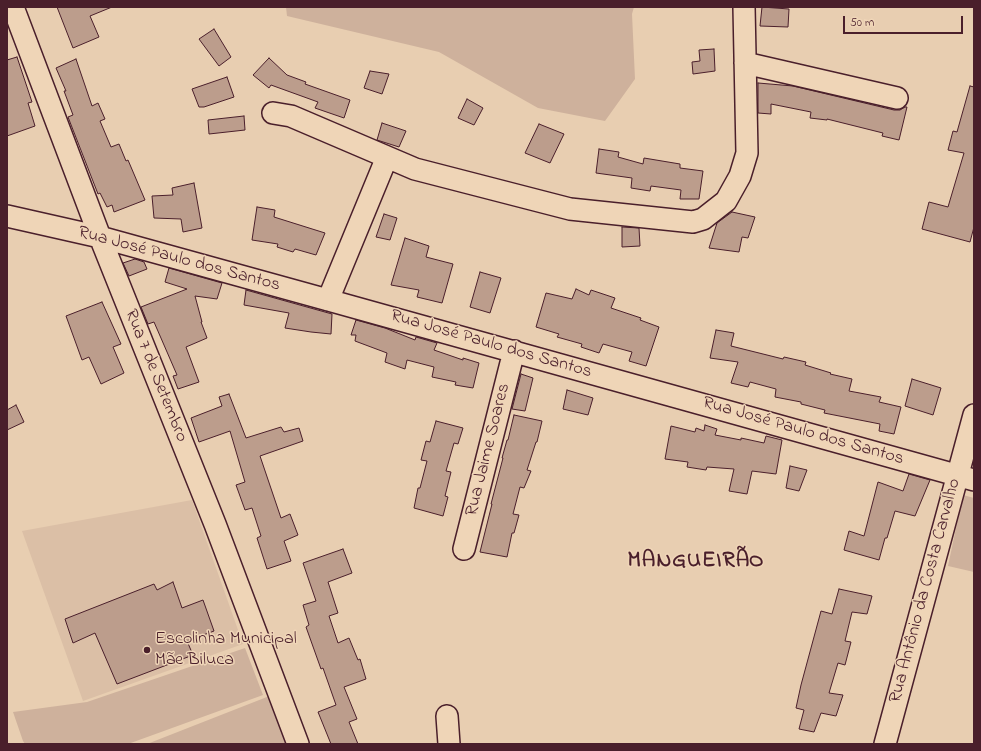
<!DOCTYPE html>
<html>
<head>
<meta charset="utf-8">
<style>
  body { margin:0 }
  #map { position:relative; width:981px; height:751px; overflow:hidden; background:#e8ceb1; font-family:"Indie Flower",sans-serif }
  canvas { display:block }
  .frame { position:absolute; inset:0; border:8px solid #4a1f2b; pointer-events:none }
  .scale { position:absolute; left:843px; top:16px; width:120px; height:18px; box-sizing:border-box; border:2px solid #4a1f2b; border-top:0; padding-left:5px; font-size:12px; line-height:14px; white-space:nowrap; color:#4a1f2b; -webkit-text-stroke:3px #efd5b7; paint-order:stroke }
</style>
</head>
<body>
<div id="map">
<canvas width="981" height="751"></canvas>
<div class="frame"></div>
<div class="scale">50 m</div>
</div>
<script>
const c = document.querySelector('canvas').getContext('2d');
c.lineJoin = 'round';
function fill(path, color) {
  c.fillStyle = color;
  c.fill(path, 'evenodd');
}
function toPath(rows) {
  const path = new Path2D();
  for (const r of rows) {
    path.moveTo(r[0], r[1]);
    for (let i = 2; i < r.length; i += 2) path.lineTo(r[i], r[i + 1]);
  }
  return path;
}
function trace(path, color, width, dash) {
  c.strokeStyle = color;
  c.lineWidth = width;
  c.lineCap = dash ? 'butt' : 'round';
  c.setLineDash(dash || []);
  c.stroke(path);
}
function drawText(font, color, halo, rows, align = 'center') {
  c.font = font + ' "Indie Flower",sans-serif';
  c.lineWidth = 3;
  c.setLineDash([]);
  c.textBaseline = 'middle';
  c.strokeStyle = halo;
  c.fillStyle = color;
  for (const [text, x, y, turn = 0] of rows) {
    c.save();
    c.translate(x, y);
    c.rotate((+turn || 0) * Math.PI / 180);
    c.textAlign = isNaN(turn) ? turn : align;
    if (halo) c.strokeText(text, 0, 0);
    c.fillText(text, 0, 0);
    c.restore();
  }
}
fill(toPath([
  [192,500,243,644,83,701,22,531]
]), '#dbbfa6');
fill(toPath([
  [286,7,634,7,632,14,635,79,605,121,538,108,439,52,287,16],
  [963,495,974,498,974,572,948,566],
  [245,648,263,695,128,744,25,744,23,741,13,712,87,702],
  [272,695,291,744,147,744]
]), '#ceb19c');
const building = toPath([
  [57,7,112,7,90,16,99,37,73,48,57,7],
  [762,7,789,9,788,27,760,26,762,7],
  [214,29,231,57,219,66,199,39,214,29],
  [714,49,715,71,693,74,692,62,700,61,699,50,714,49],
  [17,57,32,102,28,103,35,126,7,136,7,60,17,57],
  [269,58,287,75,306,82,305,84,350,100,344,118,315,108,318,102,271,85,269,88,253,75,269,58],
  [76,59,92,106,98,103,105,119,100,121,111,147,119,144,126,161,128,160,145,200,114,212,112,205,107,207,100,193,98,194,68,117,73,115,64,91,66,91,56,68,76,59],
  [370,71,389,74,382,94,364,88,370,71],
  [227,77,234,97,204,107,199,107,192,89,227,77],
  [758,83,793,86,894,110,900,110,905,107,907,107,899,140,882,136,883,133,827,119,827,120,810,118,811,112,771,104,771,114,758,113,758,83],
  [970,86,974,87,974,227,970,242,922,229,929,202,948,207,964,153,948,150,953,131,957,132,970,86],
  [467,99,483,108,474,125,458,118,467,99],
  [244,116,245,130,209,134,208,120,244,116],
  [382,123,406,131,399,147,377,140,382,123],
  [539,124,564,134,550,163,525,153,539,124],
  [599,149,619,152,618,157,643,164,644,158,680,164,680,168,703,171,699,199,680,199,681,190,651,186,650,191,631,188,632,178,596,173,599,149],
  [194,183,202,228,183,232,181,219,154,218,152,196,173,195,172,188,194,183],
  [257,207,275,210,274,217,325,233,316,255,295,249,293,252,277,247,278,244,252,240,257,207],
  [732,212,755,217,748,238,742,237,739,252,709,248,717,223,732,212],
  [384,214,397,218,390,240,376,237,384,214],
  [622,227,639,228,640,246,622,247,622,227],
  [405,238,429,246,426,257,453,264,442,303,417,297,419,290,391,285,405,238],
  [135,259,144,262,147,269,129,276,123,263,135,259],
  [169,268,222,283,217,299,195,296,202,322,201,322,207,338,186,347,199,382,178,389,173,376,177,375,154,322,148,324,141,307,187,289,165,282,169,268],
  [480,272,501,278,490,313,470,307,480,272],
  [576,289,589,295,591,290,615,298,611,308,641,318,640,320,659,327,646,366,629,361,632,352,603,344,599,353,581,347,582,344,557,337,559,334,536,327,546,293,572,299,576,289],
  [246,290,332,314,331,334,311,332,285,328,289,313,244,305,246,290],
  [102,302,121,344,113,347,124,373,101,384,89,357,82,360,66,316,102,302],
  [356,320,385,328,415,340,416,337,437,343,434,350,463,360,463,358,479,363,473,388,455,385,456,382,432,377,434,367,407,360,405,369,385,362,387,353,355,341,356,335,351,335,356,320],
  [716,330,734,333,731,346,783,359,784,357,806,362,805,365,831,373,830,374,852,379,849,391,881,397,879,402,901,407,894,434,879,431,880,424,824,413,825,410,801,404,801,402,775,397,776,389,750,382,748,387,731,383,738,362,710,358,716,330],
  [521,374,533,378,525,411,512,409,521,374],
  [912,379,941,388,933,415,905,406,912,379],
  [567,390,593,398,588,415,563,409,567,390],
  [229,394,246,438,281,427,284,432,299,428,303,441,260,456,281,518,290,514,298,535,284,541,291,561,267,569,257,538,261,536,252,508,245,510,236,485,245,482,230,431,199,442,191,418,222,406,219,397,229,394],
  [16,405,24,422,7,430,7,410,16,405],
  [514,415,542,421,537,442,536,442,527,470,531,471,524,488,520,487,513,514,519,515,514,533,512,533,507,557,480,552,492,504,491,504,503,458,502,458,507,440,508,440,514,415],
  [436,421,463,428,458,444,454,443,446,471,451,472,445,496,448,497,443,516,414,508,418,488,420,488,427,461,421,460,426,441,430,442,436,421],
  [705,425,717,429,715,435,741,440,741,438,764,443,766,436,782,440,776,474,752,471,747,494,729,491,734,469,707,467,706,470,687,467,688,462,665,459,671,426,695,432,696,428,704,431,705,425],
  [790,466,807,470,799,491,786,488,790,466],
  [909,474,930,480,915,516,895,511,887,538,885,538,879,560,844,550,849,531,864,536,878,482,903,491,909,474],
  [343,549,352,573,328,582,338,613,329,616,338,643,349,638,358,660,360,659,366,679,344,687,357,719,349,722,358,744,331,744,318,712,336,705,323,668,321,669,306,627,309,625,303,605,316,601,303,563,343,549],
  [173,582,182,608,203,600,214,631,187,641,193,655,117,684,95,633,73,643,65,619,154,584,157,590,173,582],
  [839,589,872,596,867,614,852,612,845,641,851,642,845,665,838,663,829,693,843,695,836,716,821,713,814,732,799,729,804,710,796,708,801,685,821,611,832,614,839,589]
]);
fill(building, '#bc9d8c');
trace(building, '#4a1f2b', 1);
const minor = toPath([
  [13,7,100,237,215,524,298,744],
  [745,63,897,98],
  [273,113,291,116,415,169,570,209,693,222,703,219,726,201,740,176,747,153,744,7],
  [7,216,100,237,328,300,974,480],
  [328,300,387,157],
  [464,549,514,351],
  [447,716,449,744],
  [885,744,974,415]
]);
trace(minor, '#4a1f2b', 24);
trace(minor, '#efd5b7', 21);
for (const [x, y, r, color] of [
  [147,650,4,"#4a1f2b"]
]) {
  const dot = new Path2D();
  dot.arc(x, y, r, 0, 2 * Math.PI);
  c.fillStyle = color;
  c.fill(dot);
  trace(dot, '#efd5b7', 1.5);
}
drawText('18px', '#4a1f2b', '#efd5b7', [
  ["Rua José Paulo dos Santos",179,260,15],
  ["Rua José Paulo dos Santos",491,345,16],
  ["Rua 7 de Setembro",155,376,68],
  ["Rua José Paulo dos Santos",803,432,16],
  ["Rua Jaime Soares",489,450,-76],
  ["Rua Antônio da Costa Carvalho",926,591,-75]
]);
drawText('18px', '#4a1f2b', '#efd5b7', [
  ["Escolinha Municipal",155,640],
  ["Mãe Biluca",155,661]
], 'left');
c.letterSpacing = '1px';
drawText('bold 22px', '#4a1f2b', '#efd5b7', [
  ["MANGUEIRÃO",696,562]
]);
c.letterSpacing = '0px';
</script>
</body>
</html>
